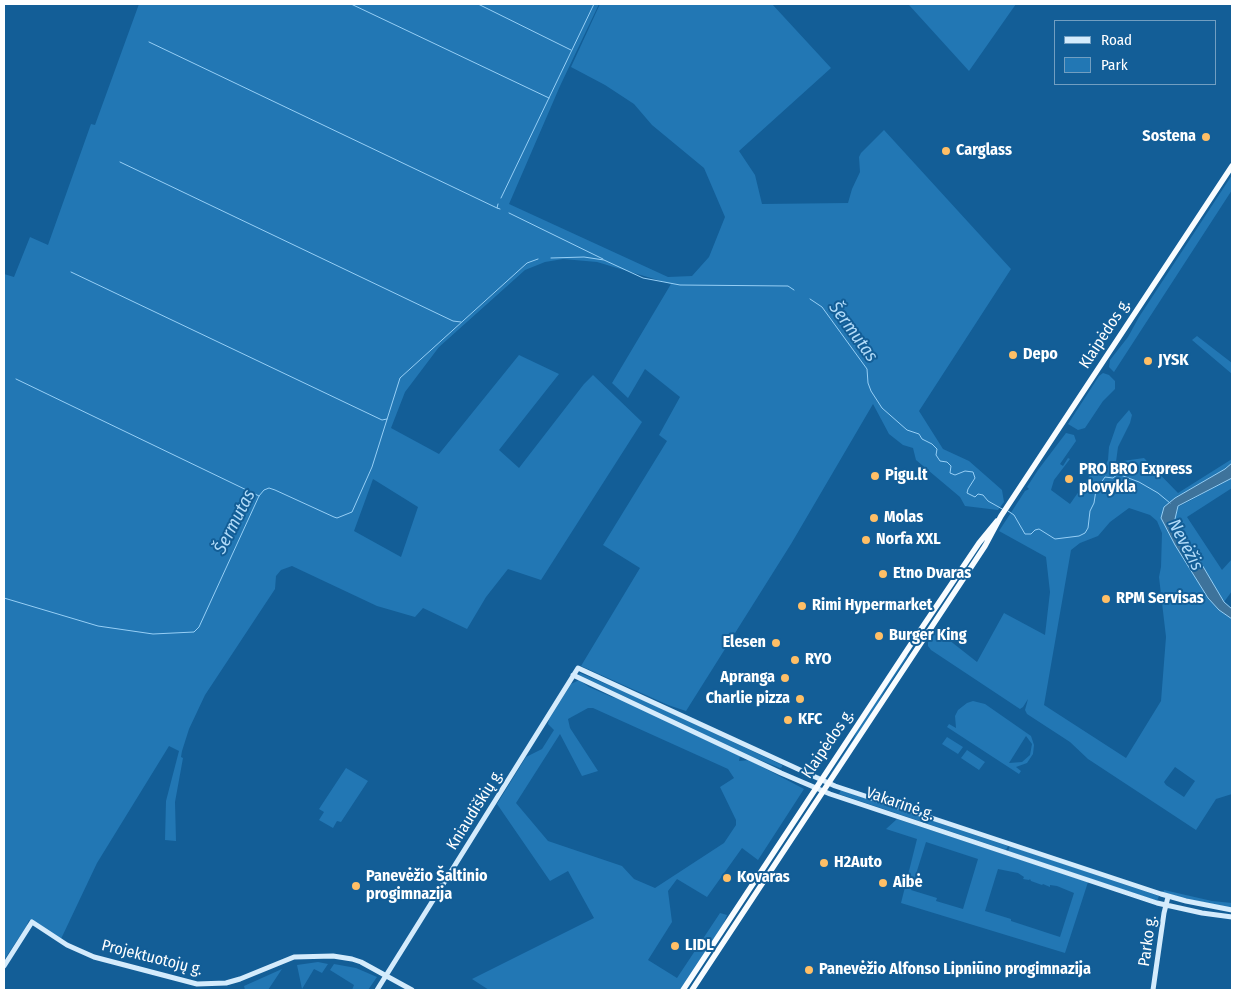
<!DOCTYPE html>
<html>
<head>
<meta charset="utf-8">
<style>
  body { margin:0 }
  #map { position:relative; width:1236px; height:994px; overflow:hidden; background:#135e97; font-family:"Fira Sans Condensed",sans-serif }
  canvas { display:block }
  .frame { position:absolute; inset:0; border:5px solid #fff; pointer-events:none }
  .legend { position:absolute; left:1054px; top:20px; width:162px; height:65px; box-sizing:border-box; background:#135e97; border:1px solid #719ec1; margin:0; padding:6px 9px; list-style:none; font-size:15px; color:#fff }
  .legend li { display:flex; align-items:center; gap:10px; height:25px }
  .legend b { width:25px; border:1px solid #719ec1 }
</style>
</head>
<body>
<div id="map">
<canvas width="1236" height="994"></canvas>
<div class="frame"></div>
<ul class="legend">
<li><b style="height:6px;background:#d4ebfc"></b>Road</li>
<li><b style="height:14px;background:#2277b4"></b>Park</li>
</ul>
</div>
<script>
const c = document.querySelector('canvas').getContext('2d');
c.lineJoin = 'round';
function fill(path, color) {
  c.fillStyle = color;
  c.fill(path, 'evenodd');
}
function toPath(rows) {
  const path = new Path2D();
  for (const r of rows) {
    path.moveTo(r[0], r[1]);
    for (let i = 2; i < r.length; i += 2) path.lineTo(r[i], r[i + 1]);
  }
  return path;
}
function trace(path, color, width, dash) {
  c.strokeStyle = color;
  c.lineWidth = width;
  c.lineCap = dash ? 'butt' : 'round';
  c.setLineDash(dash || []);
  c.stroke(path);
}
function drawText(font, color, halo, rows, align = 'center') {
  c.font = font + ' "Fira Sans Condensed",sans-serif';
  c.lineWidth = 4;
  c.setLineDash([]);
  c.textBaseline = 'middle';
  c.strokeStyle = halo;
  c.fillStyle = color;
  for (const [text, x, y, turn = 0] of rows) {
    c.save();
    c.translate(x, y);
    c.rotate((+turn || 0) * Math.PI / 180);
    c.textAlign = isNaN(turn) ? turn : align;
    if (halo) c.strokeText(text, 0, 0);
    c.fillText(text, 0, 0);
    c.restore();
  }
}
fill(toPath([
  [139,4,599,4,560,86,509,204,668,277,692,276,709,257,725,217,704,168,652,125,634,104,605,85,571,67,600,4,772,4,831,68,739,151,755,175,762,204,848,203,852,189,860,172,859,157,861,153,884,130,1011,269,919,411,943,449,969,461,1002,490,1004,502,998,510,965,506,960,497,916,460,913,448,903,445,889,434,873,404,791,544,686,711,668,705,581,666,640,568,603,545,667,441,659,435,680,397,645,369,628,398,612,383,671,284,597,262,563,259,545,262,525,270,439,347,405,392,391,428,439,454,519,355,559,374,499,450,519,468,584,384,593,375,642,422,541,580,508,569,486,597,467,629,423,608,415,617,377,606,292,566,281,570,276,576,275,589,205,695,189,729,182,751,181,757,183,758,175,802,176,841,165,840,166,801,179,751,169,746,97,863,60,941,29,920,26,927,4,960,4,274,14,277,30,237,48,245,91,124,95,125],
  [373,479,418,507,401,557,354,531],
  [910,4,1016,4,969,71,909,5],
  [1232,175,1232,190,1114,372,1109,367,1110,360,1128,337,1139,317],
  [1197,336,1232,363,1232,374,1192,340],
  [1103,373,1109,375,1115,381,1115,389,1103,401,1085,428,1078,430,1068,424,1099,376],
  [1129,410,1132,415,1130,423,1118,447,1116,462,1144,458,1178,493,1232,459,1232,463,1225,469,1175,498,1164,507,1161,518,1175,545,1208,598,1232,619,1232,794,1216,799,1196,830,1088,759,1070,742,1027,714,1025,710,1028,699,1023,707,1020,709,931,650,928,646,928,639,935,629,977,662,1004,613,1045,635,1050,592,1046,557,999,531,1025,491,1029,489,1027,487,1038,470,1066,433,1074,435,1076,441,1060,464,1063,466,1068,458,1070,459,1054,480,1051,490,1070,504,1094,470,1106,464,1108,460,1109,447,1117,424],
  [1129,508,1150,515,1157,521,1162,533,1161,567,1159,577,1166,637,1161,701,1126,758,1044,705,1071,550,1080,543,1098,536,1110,522],
  [1175,767,1195,781,1184,797,1166,785,1164,782],
  [1232,478,1232,488,1187,517,1222,570,1232,559,1232,591,1224,602,1175,519,1178,507],
  [906,655,908,656,884,692,876,707,832,773,831,773,853,740,857,730],
  [580,673,639,698,782,765,782,767,780,768,753,757,579,675],
  [579,680,589,687,612,697,622,700,740,756,739,761,749,760,804,789,758,860,742,848,707,897,677,879,668,891,672,922,648,960,677,978,720,913,727,915,723,925,681,990,489,990,472,979,594,918,568,871,550,881,497,804,526,757,542,749,554,730,548,724,549,719,571,684],
  [588,708,593,708,728,769,734,778,720,787,736,820,736,825,724,843,655,888,634,879,622,866,548,841,516,803,560,734,582,776,598,771,570,728,568,719],
  [973,701,985,704,1031,736,1034,745,1033,754,1027,763,1016,767,1021,771,1019,774,947,727,949,724,956,728,955,716,958,710,967,703],
  [1026,736,1032,744,1030,755,1022,762,1009,763],
  [947,737,963,747,958,754,942,744],
  [967,750,985,762,979,770,961,758],
  [346,768,368,781,341,822,337,821,333,828,319,820,324,812,319,809],
  [841,790,1008,846,1006,850,839,794],
  [897,819,1088,882,1065,953,901,903,917,839,886,829],
  [926,842,978,859,963,909,936,901,937,898,911,890],
  [998,869,1018,873,1024,877,1023,879,1029,880,1030,879,1031,881,1042,885,1043,884,1050,887,1050,885,1057,886,1074,893,1060,937,1011,921,1011,919,985,911],
  [1010,846,1159,896,1157,901,1008,851],
  [1164,890,1212,901,1232,903,1232,908,1182,898,1163,892],
  [318,962,328,964,322,973,314,969,302,989,297,965],
  [334,964,356,968,377,977,368,990,352,990,354,985,330,970],
  [282,969,268,990,245,990,244,986]
]), '#2277b4');
const water = toPath([
  [1232,463,1232,478,1178,506,1175,519,1224,602,1232,609,1232,619,1219,610,1208,598,1175,545,1161,518,1164,507,1175,498,1225,469,1232,463]
]);
fill(water, '#3e739b');
trace(water, '#96cff6', 1);
trace(toPath([
  [351,4,549,98],
  [478,4,571,50],
  [149,42,497,208],
  [120,162,453,321,461,322],
  [501,198,594,4],
  [498,204,497,208,500,209],
  [509,213,603,259],
  [551,258,584,257,604,260,643,278,680,285,788,286,794,290],
  [71,272,382,420,387,419],
  [810,299,822,307,867,369,868,383,871,391,882,408,907,430,919,434,922,439,932,444,937,449,936,455,940,461,947,462,951,466,950,473,955,475,965,471,973,472,975,478,968,489,967,493,975,497,978,494,983,495,988,501,1004,510],
  [16,379,259,496],
  [1008,511,1014,515,1025,534,1031,534,1035,530,1039,529,1055,539,1079,536,1085,533,1088,528,1090,511,1094,503,1096,490,1105,477,1113,478,1118,474,1139,482,1158,493,1170,503],
  [4,598,98,626,153,634,194,632,199,627,259,496,264,490,269,488,275,490,334,517,337,518,352,512,372,467,400,378,527,263,538,259]
]), '#96cff6', 1);
trace(toPath([
  [573,675,781,773,830,794,1157,903,1202,913,1232,917],
  [4,966,32,922,67,945,94,957,197,984,226,983,240,979,294,957,333,956,352,959,361,962,412,990],
  [377,990,578,668,835,786,1161,894,1186,901,1232,910],
  [1153,990,1164,913,1168,897]
]), '#d4ebfc', 5);
trace(toPath([
  [683,990,913,641,979,543,997,521],
  [692,990,919,646,985,546,1001,516,1232,166]
]), '#f8fcff', 5.5);
for (const [x, y, r, color] of [
  [1206,137,5,"#ffbf66"],
  [946,151,5,"#ffbf66"],
  [1013,355,5,"#ffbf66"],
  [1148,361,5,"#ffbf66"],
  [875,476,5,"#ffbf66"],
  [1069,479,5,"#ffbf66"],
  [874,518,5,"#ffbf66"],
  [866,540,5,"#ffbf66"],
  [883,574,5,"#ffbf66"],
  [1106,599,5,"#ffbf66"],
  [802,606,5,"#ffbf66"],
  [879,636,5,"#ffbf66"],
  [776,643,5,"#ffbf66"],
  [795,660,5,"#ffbf66"],
  [785,678,5,"#ffbf66"],
  [800,699,5,"#ffbf66"],
  [788,720,5,"#ffbf66"],
  [824,863,5,"#ffbf66"],
  [727,878,5,"#ffbf66"],
  [883,883,5,"#ffbf66"],
  [356,886,5,"#ffbf66"],
  [675,946,5,"#ffbf66"],
  [809,970,5,"#ffbf66"]
]) {
  const dot = new Path2D();
  dot.arc(x, y, r, 0, 2 * Math.PI);
  c.fillStyle = color;
  c.fill(dot);
  trace(dot, '#135e97', 2);
}
drawText('bold 16px', '#fff', '#135e97', [
  ["Sostena",1196,137,"right"],
  ["Carglass",956,151],
  ["Depo",1023,355],
  ["JYSK",1158,361],
  ["PRO BRO Express",1079,470],
  ["plovykla",1079,488],
  ["Pigu.lt",885,476],
  ["Molas",884,518],
  ["Norfa XXL",876,540],
  ["Etno Dvaras",893,574],
  ["RPM Servisas",1116,599],
  ["Rimi Hypermarket",812,606],
  ["Burger King",889,636],
  ["Elesen",766,643,"right"],
  ["RYO",805,660],
  ["Apranga",775,678,"right"],
  ["Charlie pizza",790,699,"right"],
  ["KFC",798,720],
  ["H2Auto",834,863],
  ["Panevėžio Šaltinio",366,877],
  ["progimnazija",366,895],
  ["Kovaras",737,878],
  ["Aibė",893,883],
  ["LIDL",685,946],
  ["Panevėžio Alfonso Lipniūno progimnazija",819,970]
], 'left');
drawText('16px', '#fff', '#135e97', [
  ["Klaipėdos g.",1105,334,-57],
  ["Klaipėdos g.",828,744,-56],
  ["Vakarinė g.",900,804,19],
  ["Kniaudiškių g.",475,810,-58],
  ["Parko g.",1148,941,-82],
  ["Projektuotojų g.",152,958,14]
]);
drawText('italic 18px', '#b1dbf9', '#135e97', [
  ["Šermutas",853,332,54],
  ["Šermutas",235,522,-63],
  ["Nevėžis",1185,545,62]
]);
</script>
</body>
</html>
